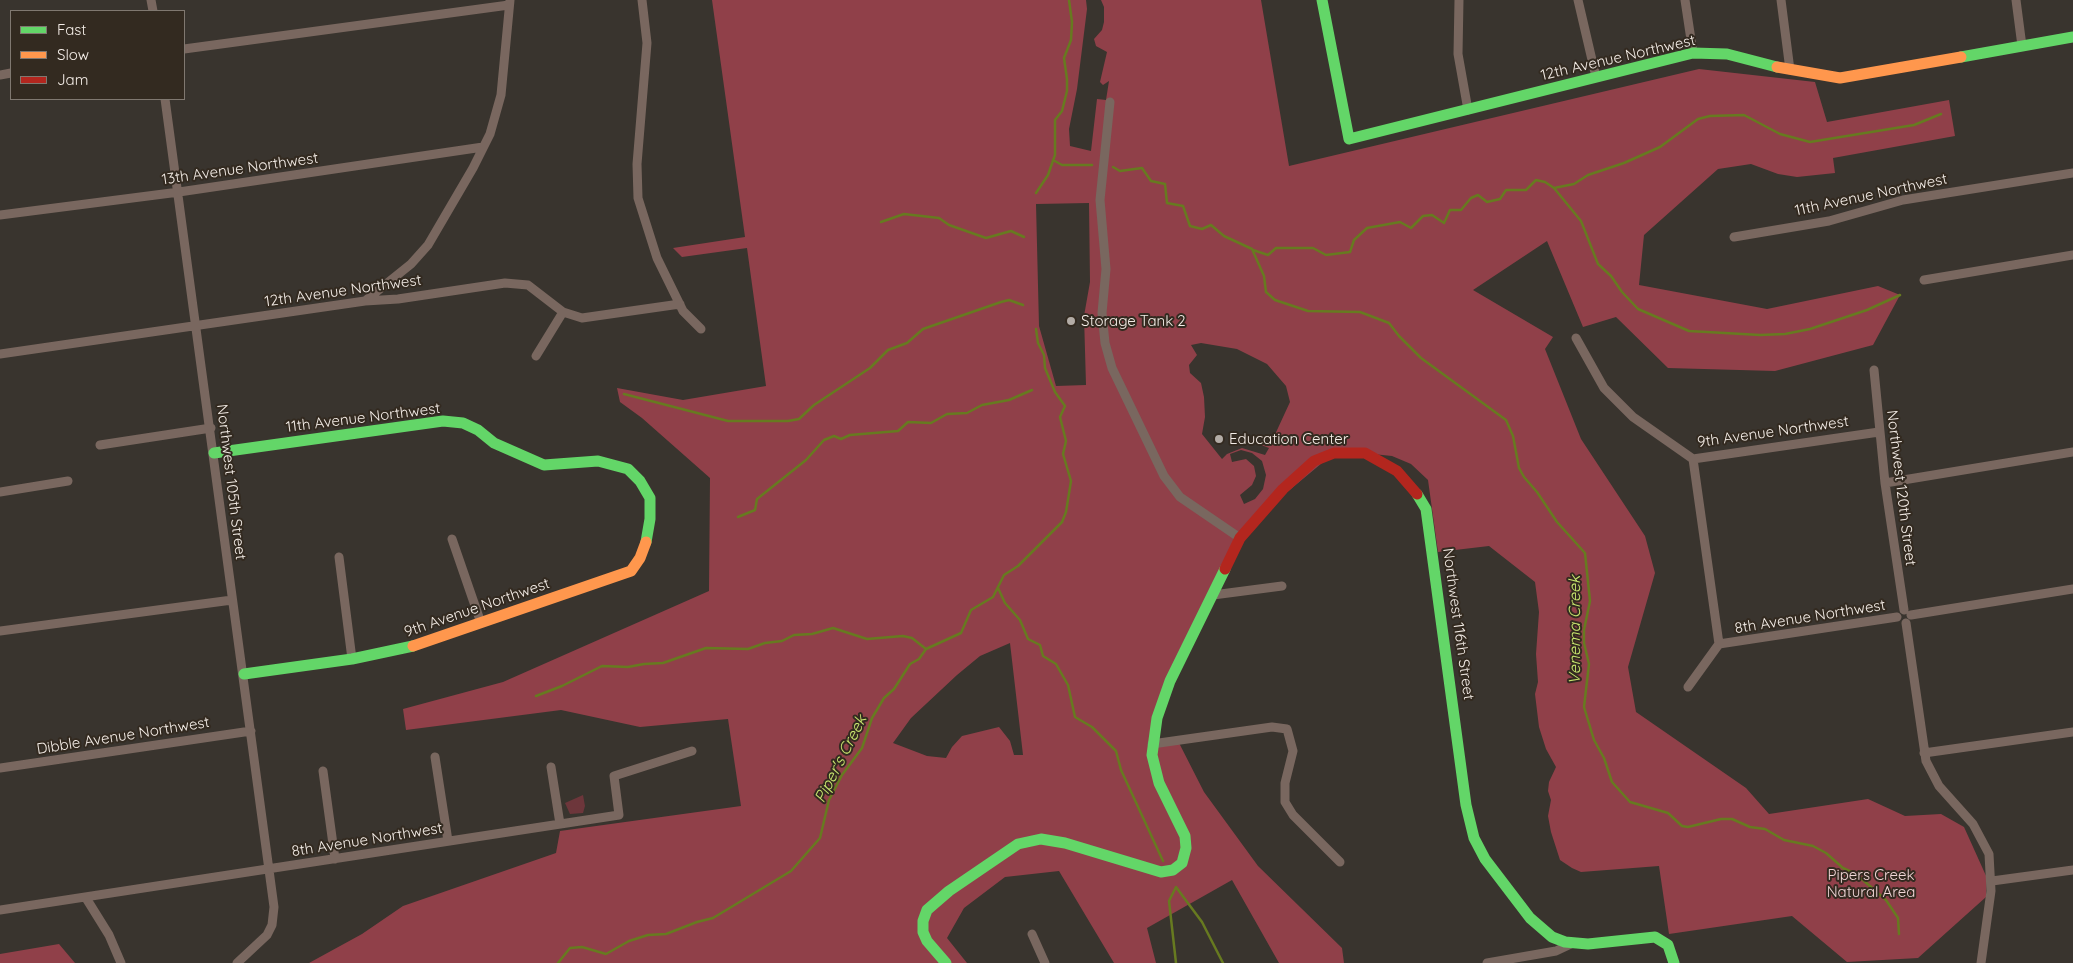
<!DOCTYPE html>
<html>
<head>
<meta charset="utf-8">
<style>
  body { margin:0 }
  #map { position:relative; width:2073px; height:963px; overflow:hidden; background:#39342e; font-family:Quicksand,sans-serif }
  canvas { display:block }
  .legend { position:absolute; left:10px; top:10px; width:175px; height:90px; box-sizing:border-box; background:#332a20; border:1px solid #807870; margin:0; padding:6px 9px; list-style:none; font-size:15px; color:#f4ede7 }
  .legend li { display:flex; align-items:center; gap:10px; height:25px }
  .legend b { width:25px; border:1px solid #807870 }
</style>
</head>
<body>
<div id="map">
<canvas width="2073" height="963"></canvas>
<ul class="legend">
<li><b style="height:6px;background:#63d668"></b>Fast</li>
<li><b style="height:6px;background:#ff974d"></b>Slow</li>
<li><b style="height:6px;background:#b3261e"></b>Jam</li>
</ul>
</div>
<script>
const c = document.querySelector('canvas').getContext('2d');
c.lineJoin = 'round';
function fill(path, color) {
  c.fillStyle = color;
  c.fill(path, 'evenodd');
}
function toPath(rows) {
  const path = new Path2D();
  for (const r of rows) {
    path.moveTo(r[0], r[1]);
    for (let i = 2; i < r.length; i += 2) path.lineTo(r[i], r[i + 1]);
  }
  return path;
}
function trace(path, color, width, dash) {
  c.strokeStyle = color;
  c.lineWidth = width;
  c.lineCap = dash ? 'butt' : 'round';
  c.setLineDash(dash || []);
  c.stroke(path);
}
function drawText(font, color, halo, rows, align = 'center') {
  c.font = font + ' Quicksand,sans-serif';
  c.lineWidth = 4;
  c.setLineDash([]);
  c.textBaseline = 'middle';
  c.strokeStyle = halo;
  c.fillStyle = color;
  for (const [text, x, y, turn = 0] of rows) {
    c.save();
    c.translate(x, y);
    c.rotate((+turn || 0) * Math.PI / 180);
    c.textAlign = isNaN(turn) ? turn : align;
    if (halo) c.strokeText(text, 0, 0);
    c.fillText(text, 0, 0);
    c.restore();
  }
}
fill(toPath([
  [583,795,585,806,583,813,570,814,565,803]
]), '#6d363b');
fill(toPath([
  [712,0,1086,0,1087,9,1077,89,1069,129,1070,146,1091,151,1097,99,1106,100,1109,81,1103,85,1100,82,1107,52,1096,46,1094,39,1102,30,1104,22,1104,7,1101,0,1261,0,1289,166,1699,69,1815,82,1827,122,1949,100,1955,136,1833,158,1835,173,1797,177,1778,174,1751,164,1718,169,1644,235,1639,285,1767,309,1878,286,1900,295,1873,345,1775,371,1668,368,1616,317,1583,327,1547,241,1473,290,1553,337,1545,349,1581,439,1645,536,1655,573,1628,667,1636,712,1746,788,1769,814,1868,799,1905,816,1941,814,1964,827,1987,878,1986,897,1918,958,1847,962,1792,916,1669,934,1659,866,1581,872,1572,868,1560,860,1551,832,1548,816,1551,800,1548,791,1549,782,1556,767,1546,749,1539,727,1535,694,1538,682,1536,654,1539,612,1535,582,1489,546,1438,552,1428,480,1411,464,1392,456,1354,452,1334,453,1256,518,1170,681,1152,743,1177,739,1204,792,1258,866,1342,948,1344,963,1279,963,1232,880,1147,928,1156,963,1114,963,1059,871,1005,877,964,908,947,938,967,963,309,963,362,934,403,906,556,853,560,831,741,806,728,719,640,727,561,710,406,730,403,709,503,682,709,591,710,478,642,418,620,402,617,388,683,400,766,386,747,248,682,257,673,248,745,237],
  [1089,203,1090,282,1084,316,1086,385,1056,386,1039,326,1036,204],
  [1201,343,1237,349,1267,364,1286,386,1290,402,1272,441,1269,446,1256,443,1269,448,1265,455,1242,448,1227,454,1222,459,1202,434,1205,417,1204,397,1201,383,1190,373,1189,365,1197,355,1191,345],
  [1241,450,1252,453,1262,461,1266,475,1263,489,1255,499,1244,504,1240,495,1252,485,1256,476,1254,466,1246,459,1232,462,1230,454],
  [1010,643,1023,755,1014,755,1010,741,999,727,962,736,952,747,946,758,927,756,893,743,911,718,957,675,980,656],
  [59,944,75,963,0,963,0,954]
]), '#904049');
trace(toPath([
  [1053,160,1062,165,1092,165],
  [1113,167,1120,171,1142,168,1151,181,1165,184,1167,203,1183,206,1190,226,1202,229,1211,225,1224,236,1252,249,1264,276,1266,292,1275,300,1308,311,1360,312,1389,323,1399,336,1421,358,1506,420,1513,436,1519,468,1524,477,1537,492,1557,522,1585,553,1590,601,1584,630,1584,643,1589,664,1584,707,1594,740,1604,758,1612,782,1630,802,1668,813,1682,826,1688,827,1721,819,1732,819,1750,827,1765,829,1784,840,1813,846,1826,853,1843,868,1856,874,1886,900,1898,918,1899,934],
  [1554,188,1581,221,1598,264,1611,276,1622,292,1638,309,1689,331,1760,335,1785,334,1810,329,1867,310,1900,295],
  [1036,193,1048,175,1055,155,1055,120,1062,111,1067,91,1067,79,1064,58,1071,40,1072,22,1069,0],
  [881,222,904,214,939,218,949,225,986,238,1011,231,1024,237],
  [1253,250,1268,255,1276,248,1313,248,1326,255,1350,252,1354,240,1367,228,1400,222,1411,228,1423,216,1432,215,1444,223,1450,210,1461,210,1471,198,1478,195,1487,202,1500,199,1506,190,1526,190,1536,180,1545,182,1554,188,1574,184,1588,175,1624,163,1660,147,1698,119,1710,116,1744,115,1780,134,1810,142,1914,125,1941,114],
  [624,394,728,421,788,421,799,419,814,405,870,368,888,350,907,343,923,329,1001,302,1009,300,1023,305],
  [738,517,755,510,757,499,806,460,824,440,834,436,841,439,850,435,898,431,908,422,931,423,947,414,967,413,982,405,1009,400,1032,390],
  [998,588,1005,603,1020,620,1028,639,1040,645,1043,656,1056,664,1068,685,1075,717,1092,727,1116,751,1121,770,1163,861],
  [536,696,562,686,602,666,628,667,644,664,663,663,706,648,748,649,765,643,782,641,794,635,812,634,833,628,867,639,903,636,912,638,926,649],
  [558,963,570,948,582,947,606,954,629,941,648,935,666,934,697,922,713,918,791,871,820,838,829,800,842,775,862,748,872,718,884,698,894,689,910,664,919,659,926,649,961,633,971,610,993,597,1004,575,1018,566,1062,522,1066,512,1071,481,1063,454,1066,441,1060,417,1065,406,1055,392,1045,368,1044,355,1038,343,1036,329],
  [1176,963,1169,901,1176,887,1202,922,1223,963]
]), '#677a20', 2.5);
trace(toPath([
  [151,0,153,11],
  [642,0,647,43,637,164,638,198,657,258,683,311,701,329],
  [1459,0,1458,54,1468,110],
  [1578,0,1596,77],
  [1685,0,1693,53],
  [1781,0,1790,70],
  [2016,0,2022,46],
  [184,49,509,5],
  [0,75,11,73],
  [165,99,274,907,272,925,267,935,237,963],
  [1110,102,1100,200,1106,269,1102,313,1105,343,1112,368,1164,476,1180,497,1240,538],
  [0,215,179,192,483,147],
  [1734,237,1829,221,1903,200,2073,173],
  [1924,280,2073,255],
  [365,301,411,264,428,245,473,168,490,134,501,95,510,0],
  [1576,338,1604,388,1633,417,1693,459,1879,432],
  [0,354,365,301,398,299,505,283,528,285,563,312,582,318,680,304],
  [536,356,563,312],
  [1874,370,1885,483,1904,610],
  [100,445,211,428],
  [1693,459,1719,644],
  [1885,483,2073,452],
  [0,492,68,481],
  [452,539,481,623],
  [339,557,352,659],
  [1213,595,1282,586],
  [1911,615,2073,589],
  [1906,623,1926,761,1939,786,1973,824,1989,854,1991,891,1981,963],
  [0,631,232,600],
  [1688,687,1719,644,1897,617],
  [1152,744,1272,727,1287,729,1293,751,1285,783,1285,802,1293,815,1340,862],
  [1924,753,2073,732],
  [435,757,448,841],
  [551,767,560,824],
  [0,768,251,731],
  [323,771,335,859],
  [1992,881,2073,870],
  [86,898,109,935,121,963],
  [0,910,619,815,614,776,692,751],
  [1032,934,1045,963],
  [1487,963,1556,951,1573,943]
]), '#79675f', 9);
trace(toPath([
  [1322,0,1349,139,1693,53,1727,54,1777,67],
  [1961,57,2073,37],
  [214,453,443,421,463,423,478,430,494,443,544,465,598,461,628,469,640,481,650,498,650,519,646,542],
  [1417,494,1426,509,1466,805,1474,838,1485,859,1530,918,1552,937,1565,942,1588,944,1655,937,1668,945,1674,963],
  [244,674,352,659,413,646],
  [946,963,927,941,923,932,923,921,927,910,949,891,1018,844,1041,839,1065,843,1161,872,1173,870,1182,863,1186,848,1185,836,1159,783,1152,755,1157,718,1170,681,1225,569]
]), '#63d668', 11);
trace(toPath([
  [1777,67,1840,78,1961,57],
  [413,646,631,571,640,558,646,542]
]), '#ff974d', 11);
trace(toPath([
  [1225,569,1240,538,1283,489,1314,461,1334,453,1365,453,1397,471,1417,494]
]), '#b3261e', 11);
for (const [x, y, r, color] of [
  [1071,321,5,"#b3aca6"],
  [1219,439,5,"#b3aca6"]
]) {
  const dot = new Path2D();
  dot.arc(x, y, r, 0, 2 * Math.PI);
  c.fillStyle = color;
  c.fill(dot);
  trace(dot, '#332a20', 2);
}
drawText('15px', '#f4ede7', '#332a20', [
  ["12th Avenue Northwest",1618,58,-13],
  ["13th Avenue Northwest",240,169,-8],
  ["11th Avenue Northwest",1871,195,-12],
  ["12th Avenue Northwest",343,291,-8],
  ["11th Avenue Northwest",363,418,-7],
  ["9th Avenue Northwest",1773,432,-8],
  ["Northwest 105th Street",231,482,83],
  ["Northwest 120th Street",1901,488,83],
  ["9th Avenue Northwest",477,608,-19],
  ["8th Avenue Northwest",1810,617,-9],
  ["Northwest 116th Street",1458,624,82],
  ["Dibble Avenue Northwest",123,736,-9],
  ["8th Avenue Northwest",367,840,-9]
]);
drawText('15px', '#f4ede7', '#332a20', [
  ["Storage Tank 2",1081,321],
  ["Education Center",1229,439]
], 'left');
drawText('15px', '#f1d6d7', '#332a20', [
  ["Pipers Creek",1871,875],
  ["Natural Area",1871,892]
]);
drawText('italic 16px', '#cbea70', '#332a20', [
  ["Venema Creek",1575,630,-90],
  ["Piper's Creek",841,759,-63]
]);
</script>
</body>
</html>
